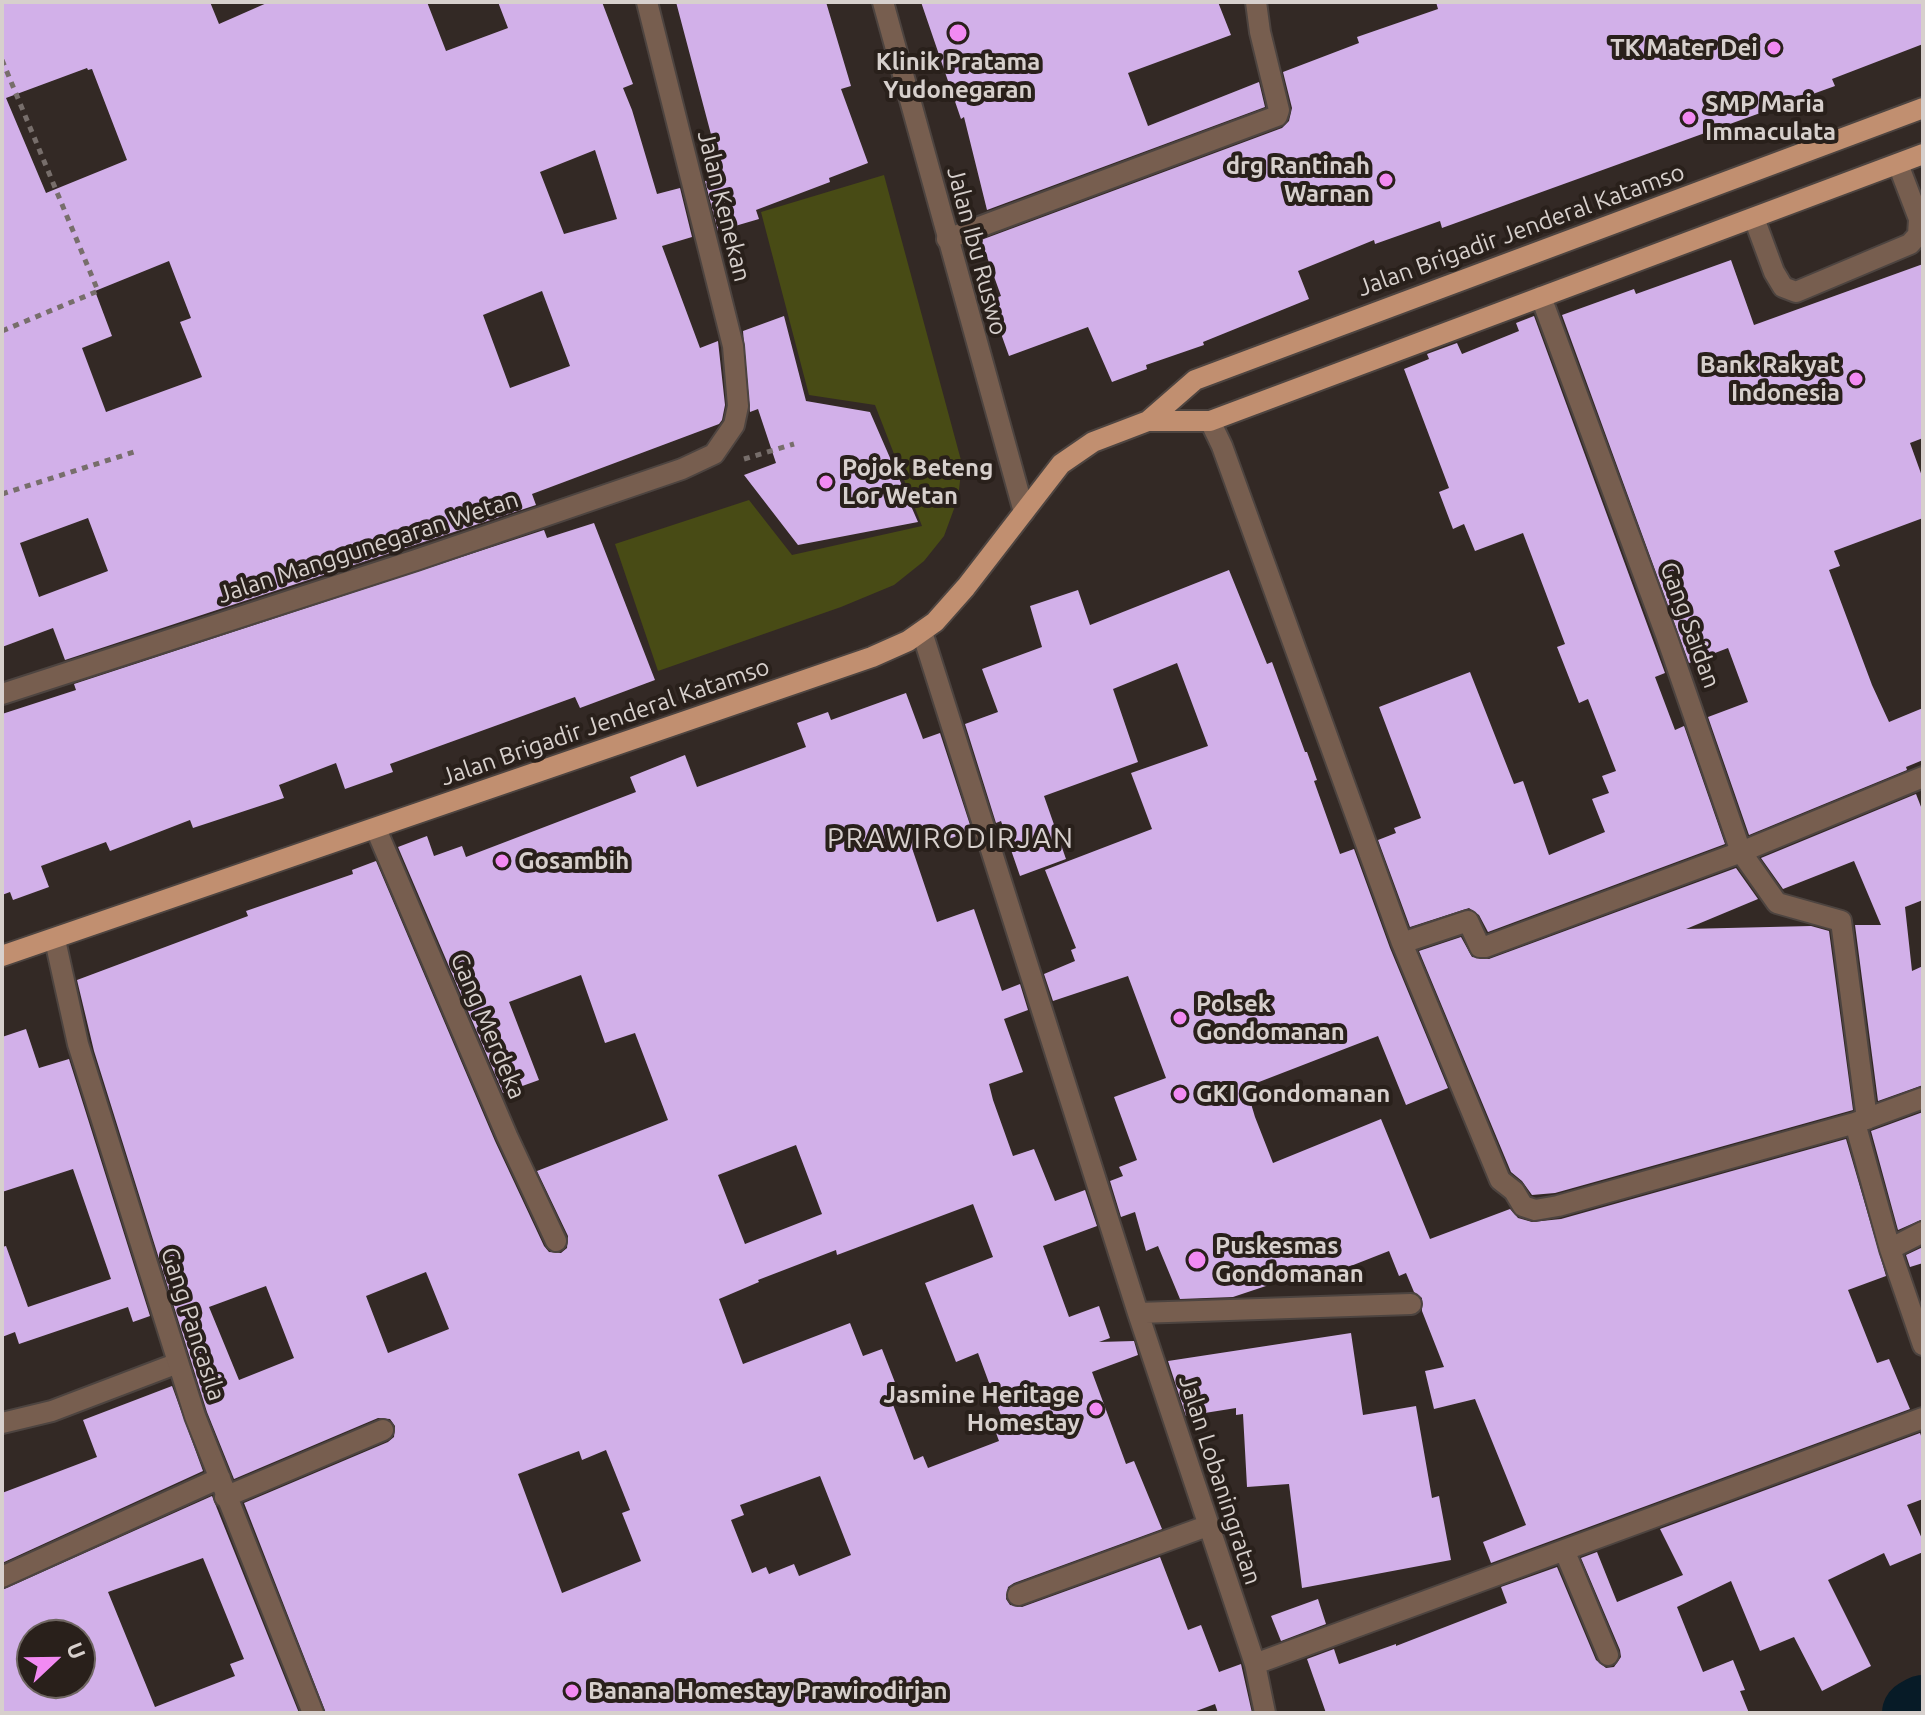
<!DOCTYPE html>
<html>
<head>
<meta charset="utf-8">
<style>
  body { margin:0 }
  #map { position:relative; width:1925px; height:1715px; overflow:hidden; background:#332925; font-family:Ubuntu,sans-serif }
  canvas { display:block }
  .frame { position:absolute; inset:0; border:4px solid #d7d0cd; pointer-events:none }
  .north { position:absolute; left:16px; top:1619px; width:80px; height:80px; box-sizing:border-box; background:#29201b; border:2px solid #6f6662; border-radius:50%; rotate:68deg; font-size:22px; font-weight:700; line-height:32px; text-align:center; color:#d7d0cd }
  .north::after { content:''; display:block; margin:auto; width:28px; height:36px; background:#f28af3; clip-path:polygon(50% 0,100% 100%,50% 72%,0 100%) }
</style>
</head>
<body>
<div id="map">
<canvas width="1925" height="1715"></canvas>
<div class="frame"></div>
<div class="north">U</div>
</div>
<script>
const c = document.querySelector('canvas').getContext('2d');
c.lineJoin = 'round';
function fill(path, color) {
  c.fillStyle = color;
  c.fill(path, 'evenodd');
}
function toPath(rows) {
  const path = new Path2D();
  for (const r of rows) {
    path.moveTo(r[0], r[1]);
    for (let i = 2; i < r.length; i += 2) path.lineTo(r[i], r[i + 1]);
  }
  return path;
}
function trace(path, color, width, dash) {
  c.strokeStyle = color;
  c.lineWidth = width;
  c.lineCap = dash ? 'butt' : 'round';
  c.setLineDash(dash || []);
  c.stroke(path);
}
function drawText(font, color, halo, rows, align = 'center') {
  c.font = font + ' Ubuntu,sans-serif';
  c.lineWidth = 8;
  c.setLineDash([]);
  c.textBaseline = 'middle';
  c.strokeStyle = halo;
  c.fillStyle = color;
  for (const [text, x, y, turn = 0] of rows) {
    c.save();
    c.translate(x, y);
    c.rotate((+turn || 0) * Math.PI / 180);
    c.textAlign = isNaN(turn) ? turn : align;
    if (halo) c.strokeText(text, 0, 0);
    c.fillText(text, 0, 0);
    c.restore();
  }
}
fill(toPath([
  [884,175,962,464,958,498,944,536,924,561,894,585,841,607,658,671,615,544,749,500,792,555,922,526,875,405,809,395,761,212]
]), '#484b15');
trace(toPath([
  [1916,1713,1923,1709]
]), '#071b27', 68);
fill(toPath([
  [2,2,210,2,219,24,269,2,427,2,446,51,508,28,498,2,602,2,633,84,623,88,632,110,657,194,680,188,692,237,662,246,700,348,718,341,725,405,722,420,719,424,532,494,536,505,65,660,53,628,2,647],
  [87,68,88,70,92,69,127,160,46,193,6,98],
  [595,150,617,219,564,234,540,172],
  [169,261,191,318,180,322,202,377,106,412,82,348,112,336,95,291],
  [542,291,570,366,510,388,483,315],
  [88,518,108,571,39,597,20,543],
  [676,2,826,2,851,86,841,89,868,163,829,178,830,182,756,210,759,219,718,231,705,181,722,176],
  [921,2,1218,2,1231,35,1128,73,1148,126,1259,82,1265,107,987,210,964,117,961,119],
  [1436,2,1923,2,1923,44,1832,79,1835,86,1442,228,1440,221,1375,244,1374,240,1298,271,1309,299,1203,342,1204,345,1146,365,1147,369,1112,382,1088,327,1009,356,989,300,1001,296,981,240,1282,128,1289,121,1292,108,1283,72,1359,43,1357,37,1438,9],
  [1731,260,1754,325,1923,264,1923,438,1910,443,1923,479,1923,518,1834,551,1840,566,1829,570,1872,685,1889,722,1923,708,1923,760,1906,767,1907,770,1749,835,1708,717,1748,702,1728,648,1689,663,1562,315,1634,289,1636,294],
  [784,316,806,401,870,412,918,522,798,545,744,475,776,463,758,409,750,412,743,331],
  [1534,316,1665,673,1655,677,1675,730,1684,726,1725,844,1488,932,1479,915,1469,908,1410,927,1378,840,1396,833,1394,828,1421,818,1379,707,1470,672,1514,784,1523,781,1549,855,1605,832,1592,799,1609,793,1602,776,1616,771,1588,699,1579,703,1557,647,1565,644,1523,533,1475,551,1464,524,1453,529,1439,492,1449,488,1404,369,1429,359,1427,354,1457,343,1462,354,1519,331,1516,323],
  [594,523,655,680,580,708,575,697,390,764,393,772,345,789,336,763,279,785,284,798,193,828,190,820,110,851,106,842,41,866,49,887,13,900,10,892,2,895,2,714,76,690,74,684,544,530,547,538],
  [1229,570,1267,664,1272,662,1305,752,1307,752,1317,780,1314,781,1340,854,1354,849,1390,948,1448,1088,1406,1105,1378,1036,1246,1087,1255,1117,1273,1163,1381,1119,1430,1239,1510,1209,1518,1218,1532,1222,1561,1219,1846,1139,1886,1276,1848,1290,1877,1363,1889,1359,1910,1409,1491,1563,1483,1542,1526,1525,1475,1399,1434,1409,1425,1371,1444,1367,1422,1311,1422,1298,1414,1292,1406,1273,1399,1276,1389,1251,1315,1280,1311,1271,1233,1297,1180,1299,1158,1246,1146,1251,1135,1212,1121,1217,1110,1181,1123,1176,1119,1167,1137,1160,1114,1097,1166,1078,1128,976,1053,1001,1044,974,1075,961,1071,950,1076,948,1045,870,1152,829,1131,773,1208,746,1177,663,1113,689,1138,762,1044,796,1066,859,1020,876,1001,821,996,823,965,724,998,712,982,669,1042,647,1030,606,1078,590,1090,625],
  [906,693,923,739,940,733,972,831,913,851,937,922,974,909,1002,991,1020,984,1028,1010,1004,1019,1023,1072,989,1084,993,1100,1013,1156,1034,1149,1055,1201,1085,1190,1097,1226,1043,1246,1069,1317,1099,1306,1110,1338,1099,1342,1134,1341,1138,1355,1092,1372,1126,1464,1134,1461,1162,1529,1014,1583,1008,1587,1006,1599,1010,1605,1022,1607,1160,1557,1188,1630,1201,1625,1219,1672,1241,1664,1252,1713,1218,1713,1215,1704,1191,1713,326,1713,244,1503,388,1442,394,1437,395,1426,390,1419,378,1418,234,1479,207,1412,94,1051,77,980,248,916,246,911,353,874,352,870,376,861,495,1141,544,1246,549,1252,561,1253,567,1248,568,1236,537,1171,668,1120,635,1033,605,1043,581,975,509,1002,539,1080,503,1093,398,847,427,836,434,856,462,846,466,857,636,792,630,777,685,755,697,787,806,747,797,723,828,712,831,720],
  [796,1145,822,1214,745,1244,718,1175],
  [973,1204,993,1257,925,1283,956,1362,978,1353,1002,1418,992,1422,999,1441,928,1468,923,1456,914,1460,887,1389,896,1385,882,1349,863,1356,850,1323,743,1364,719,1299,759,1282,758,1280,836,1250,837,1255],
  [426,1272,449,1329,388,1353,366,1296],
  [266,1286,294,1358,239,1380,209,1307],
  [606,1450,630,1510,622,1513,641,1561,562,1593,518,1474,579,1451,582,1460],
  [820,1476,851,1555,799,1576,794,1564,769,1574,766,1567,752,1573,731,1520,744,1515,740,1505],
  [1916,794,1923,812,1923,900,1905,907,1912,971,1923,966,1923,1085,1878,1101,1855,925,1881,925,1854,861,1783,889,1761,858],
  [1736,868,1758,899,1686,929,1811,926,1829,931,1853,1110,1555,1193,1532,1195,1522,1181,1511,1172,1419,951,1461,937,1472,957,1489,959],
  [26,1029,39,1068,69,1059,150,1316,133,1322,128,1307,19,1344,15,1332,2,1337,2,1247,6,1246,28,1307,111,1279,73,1169,2,1192,2,1037],
  [1923,1112,1923,1219,1898,1230,1871,1131],
  [1923,1247,1923,1263,1910,1267,1906,1255],
  [1351,1333,1363,1415,1416,1406,1432,1498,1439,1496,1451,1560,1302,1588,1289,1484,1247,1487,1243,1414,1236,1415,1236,1408,1186,1416,1168,1361],
  [172,1386,203,1471,2,1563,2,1493,97,1457,83,1420],
  [1920,1433,1923,1441,1923,1499,1907,1505,1923,1541,1923,1552,1890,1566,1884,1553,1828,1580,1871,1666,1822,1691,1794,1637,1760,1651,1731,1581,1677,1607,1703,1672,1733,1660,1745,1690,1740,1691,1749,1713,1326,1713,1307,1659,1334,1649,1339,1664,1396,1644,1396,1646,1507,1603,1501,1587,1557,1567,1596,1660,1606,1668,1614,1667,1621,1657,1620,1650,1581,1558,1597,1552,1617,1602,1683,1575,1660,1529],
  [212,1496,299,1713,2,1713,2,1590],
  [203,1558,244,1659,230,1664,235,1676,155,1707,108,1592],
  [32,1635,80,1635,80,1683,32,1683],
  [1318,1599,1326,1624,1281,1641,1271,1616]
]), '#d2b0e9');
const service = toPath([
  [1754,218,1774,272,1783,287,1796,292,1910,244,1918,235,1919,219,1898,164],
  [2,1423,52,1411,178,1363]
]);
const minor = toPath([
  [947,239,1277,116,1279,110,1260,32,1256,2],
  [1541,297,1666,635,1741,852,1777,903,1841,921,1867,1119],
  [1210,421,1222,446,1402,943,1500,1180,1514,1191,1523,1206,1535,1210,1558,1206,1855,1123,1923,1098],
  [922,632,1138,1313,1255,1664,1265,1713],
  [2,694,416,560,682,469,714,454,734,425,738,406,733,346,647,2],
  [376,829,507,1136,556,1241],
  [55,940,78,1044,195,1416,313,1713],
  [1402,943,1468,921,1480,947,1485,947,1741,852,1923,777],
  [1855,1123,1890,1249,1923,1345],
  [1890,1249,1923,1232],
  [1138,1313,1411,1304],
  [225,1497,383,1430],
  [1565,1552,1608,1655],
  [2,1577,220,1478],
  [1018,1595,1207,1526],
  [1255,1664,1923,1418]
]);
const tertiary = toPath([
  [883,2,1024,512]
]);
const primary = toPath([
  [1148,421,1195,380,1923,108],
  [2,956,872,657,908,641,935,622,966,587,1061,464,1093,442,1148,421,1210,421,1923,154]
]);
trace(service, '#4d4440', 24);
trace(minor, '#4d4440', 24);
trace(tertiary, '#4d4440', 24);
trace(primary, '#4d4440', 24);
trace(toPath([
  [2,60,98,291,2,331],
  [744,459,794,444],
  [2,494,137,451]
]), '#776e6b', 5, [6, 6]);
trace(service, '#775e4f', 20);
trace(minor, '#775e4f', 20);
trace(tertiary, '#775e4f', 20);
trace(primary, '#c18f70', 20);
for (const [x, y, r, color] of [
  [958,33,10,"#f28af3"],
  [1774,48,8,"#f28af3"],
  [1689,118,8,"#f28af3"],
  [1386,180,8,"#f28af3"],
  [1856,379,8,"#f28af3"],
  [826,482,8,"#f28af3"],
  [502,861,8,"#f28af3"],
  [1180,1018,8,"#f28af3"],
  [1180,1094,8,"#f28af3"],
  [1197,1260,10,"#f28af3"],
  [1096,1409,8,"#f28af3"],
  [572,1691,8,"#f28af3"]
]) {
  const dot = new Path2D();
  dot.arc(x, y, r, 0, 2 * Math.PI);
  c.fillStyle = color;
  c.fill(dot);
  trace(dot, '#29201b', 3);
}
drawText('bold 24px', '#d7d0cd', '#29201b', [
  ["TK Mater Dei",1758,48,"right"],
  ["Klinik Pratama",958,62,"center"],
  ["Yudonegaran",958,90,"center"],
  ["SMP Maria",1705,104],
  ["Immaculata",1705,132],
  ["drg Rantinah",1370,166,"right"],
  ["Warnan",1370,194,"right"],
  ["Bank Rakyat",1840,365,"right"],
  ["Indonesia",1840,393,"right"],
  ["Pojok Beteng",842,468],
  ["Lor Wetan",842,496],
  ["Gosambih",518,861],
  ["Polsek",1196,1004],
  ["Gondomanan",1196,1032],
  ["GKI Gondomanan",1196,1094],
  ["Puskesmas",1215,1246],
  ["Gondomanan",1215,1274],
  ["Jasmine Heritage",1080,1395,"right"],
  ["Homestay",1080,1423,"right"],
  ["Banana Homestay Prawirodirjan",588,1691]
], 'left');
drawText('24px', '#d7d0cd', '#29201b', [
  ["Jalan Kenekan",724,206,76],
  ["Jalan Brigadir Jenderal Katamso",1521,230,-20],
  ["Jalan Ibu Ruswo",977,251,75],
  ["Jalan Manggunegaran Wetan",368,547,-18],
  ["Gang Saidan",1690,625,70],
  ["Jalan Brigadir Jenderal Katamso",605,722,-19],
  ["Gang Merdeka",488,1026,67],
  ["Gang Pancasila",193,1324,72],
  ["Jalan Lobaningratan",1220,1480,72]
]);
c.letterSpacing = '2px';
drawText('28px', '#d7d0cd', '#29201b', [
  ["PRAWIRODIRJAN",951,839]
]);
c.letterSpacing = '0px';
</script>
</body>
</html>
